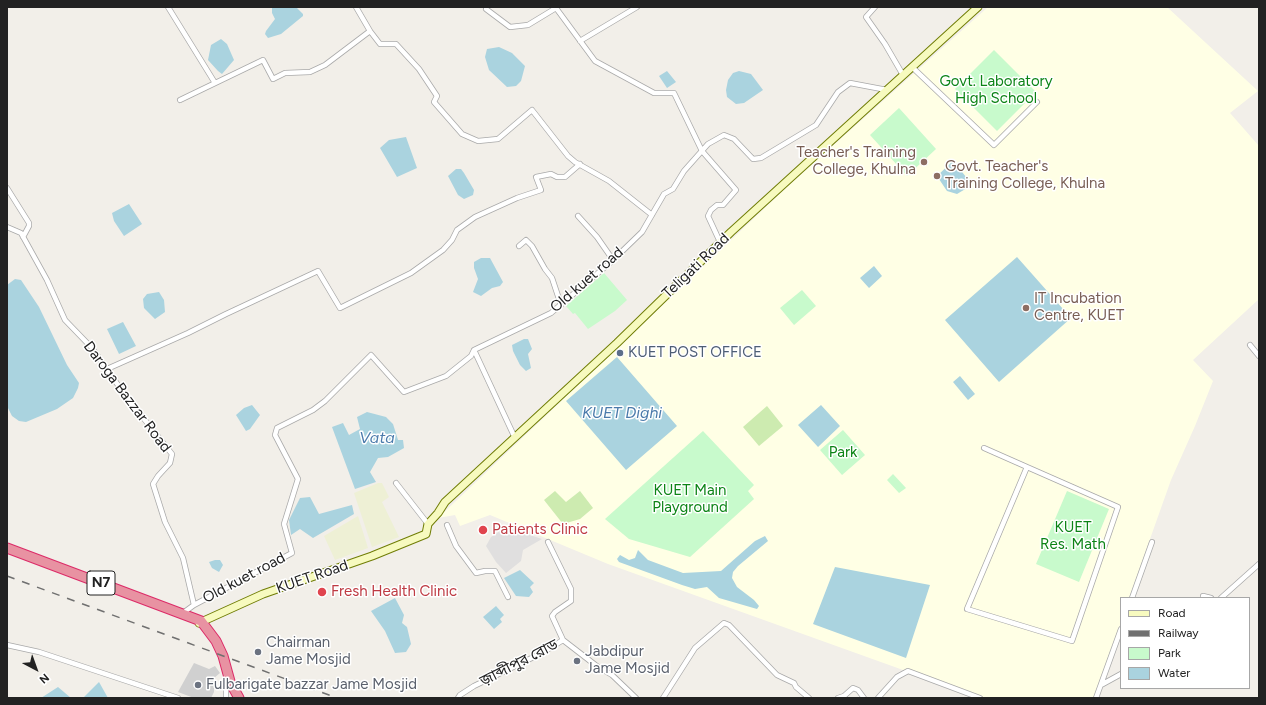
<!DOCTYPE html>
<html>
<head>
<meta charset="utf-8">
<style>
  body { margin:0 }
  #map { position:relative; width:1266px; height:705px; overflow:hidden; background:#f2efe9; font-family:Figtree,sans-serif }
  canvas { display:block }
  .frame { position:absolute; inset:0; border:8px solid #222; pointer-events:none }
  .legend { position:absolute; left:1120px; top:597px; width:130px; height:92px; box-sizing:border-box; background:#fff; border:1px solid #a7a7a7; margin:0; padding:5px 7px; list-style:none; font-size:12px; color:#222 }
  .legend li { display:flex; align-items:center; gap:8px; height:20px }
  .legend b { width:20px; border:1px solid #a7a7a7 }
  .north { position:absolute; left:16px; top:649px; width:40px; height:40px; -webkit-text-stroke:3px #fff; paint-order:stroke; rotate:139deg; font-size:11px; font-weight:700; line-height:16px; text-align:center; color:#222 }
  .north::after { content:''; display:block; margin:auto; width:14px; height:18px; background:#222; clip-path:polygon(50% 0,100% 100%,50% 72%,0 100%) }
</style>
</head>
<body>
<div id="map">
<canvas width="1266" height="705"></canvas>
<div class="frame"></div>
<ul class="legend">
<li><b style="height:5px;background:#f7fabf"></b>Road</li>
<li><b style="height:5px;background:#707070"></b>Railway</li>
<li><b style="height:11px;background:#c8facc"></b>Park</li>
<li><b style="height:11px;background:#aad3df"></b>Water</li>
</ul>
<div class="north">N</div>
</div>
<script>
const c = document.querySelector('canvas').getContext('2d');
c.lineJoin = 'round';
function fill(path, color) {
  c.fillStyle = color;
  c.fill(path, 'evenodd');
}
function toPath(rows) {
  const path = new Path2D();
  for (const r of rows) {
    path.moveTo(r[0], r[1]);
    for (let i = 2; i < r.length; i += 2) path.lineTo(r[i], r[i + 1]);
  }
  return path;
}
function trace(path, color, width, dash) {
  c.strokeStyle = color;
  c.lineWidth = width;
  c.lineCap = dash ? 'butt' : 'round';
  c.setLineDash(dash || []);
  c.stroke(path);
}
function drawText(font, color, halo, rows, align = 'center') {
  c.font = font + ' Figtree,"Noto Sans Bengali",sans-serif';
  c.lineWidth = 3;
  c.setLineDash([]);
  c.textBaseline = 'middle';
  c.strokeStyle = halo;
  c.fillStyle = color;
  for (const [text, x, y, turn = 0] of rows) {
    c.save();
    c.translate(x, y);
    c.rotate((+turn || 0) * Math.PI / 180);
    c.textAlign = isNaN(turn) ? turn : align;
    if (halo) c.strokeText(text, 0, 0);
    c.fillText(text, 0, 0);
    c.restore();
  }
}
fill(toPath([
  [506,527,542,539,523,550,521,561,506,573,496,562,486,546,491,537]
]), '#e0dfdf');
fill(toPath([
  [988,7,1167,7,1258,91,1230,113,1259,146,1259,299,1193,360,1213,381,1195,426,1171,480,1129,598,1121,598,1121,622,1094,698,981,698,608,564,490,515,460,526,455,515,438,518,790,184]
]), '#ffffe5');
fill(toPath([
  [194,663,209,669,215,666,220,673,214,678,214,692,211,698,194,698,178,692]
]), '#d0d0d0');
fill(toPath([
  [378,483,382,483,389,497,382,502,399,537,372,547,354,493],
  [358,516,368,548,335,560,324,536]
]), '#eef0d5');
fill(toPath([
  [767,406,783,426,759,446,743,427],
  [555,491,566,502,580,491,593,508,580,519,563,524,544,500]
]), '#cdebb0');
fill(toPath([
  [994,50,1036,92,997,131,955,89],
  [899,108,936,149,907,176,870,135],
  [604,273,627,300,615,311,588,329,575,313,573,314,566,306],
  [802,290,816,306,794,325,780,308],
  [843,430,865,455,842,475,820,450],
  [703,431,754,485,748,491,754,499,690,557,629,539,605,519],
  [893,474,906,488,899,493,887,480],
  [1067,491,1109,509,1079,582,1036,564]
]), '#c8facc');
fill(toPath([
  [272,7,296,7,303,14,303,16,281,34,268,38,265,34,266,31,275,19,272,13],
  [221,39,227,44,234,60,222,74,218,71,208,60,211,45],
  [499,47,512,53,525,66,521,81,516,86,507,87,489,70,485,57,487,49],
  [667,71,676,82,667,88,659,76],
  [739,71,751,74,763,90,744,103,736,104,727,97,726,90,728,80,733,73],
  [406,137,417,168,397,177,380,148,389,140],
  [953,161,971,183,967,188,957,194,947,191,937,176],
  [456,169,461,169,464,173,474,190,473,195,464,199,458,195,448,176],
  [129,204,142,224,124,236,114,221,112,213],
  [1017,257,1071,318,999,382,945,320],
  [481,258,490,258,503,282,500,286,492,288,481,296,473,292,478,279,474,268,474,262],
  [874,266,882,276,869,288,860,278],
  [15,279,21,280,39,307,67,365,79,383,78,388,73,398,57,409,26,422,19,421,12,416,7,406,7,285],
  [159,292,164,300,165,312,155,319,144,308,143,299,147,294],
  [123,322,136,346,119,354,107,329],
  [524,339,528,339,532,349,528,354,531,368,526,371,520,365,513,351,512,345],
  [617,357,677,426,626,470,566,401],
  [960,376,975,394,968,400,953,382],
  [252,405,260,415,250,429,246,431,236,415,244,408],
  [821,405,840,426,818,447,798,425],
  [367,412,386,417,393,424,398,440,403,440,404,448,388,457,378,458,370,472,376,482,355,489,332,427,343,423,349,435,360,429,357,417],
  [310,497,319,514,352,505,354,514,313,538,300,529,291,535,289,520,300,498],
  [765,536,768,541,738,566,733,572,732,578,737,587,754,600,759,606,757,609,719,598,707,587,695,589,682,585,619,562,617,559,620,555,629,560,635,558,638,550,648,560,683,573,721,571,755,541],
  [215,560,220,560,223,565,219,572,212,568,209,562],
  [835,567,930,585,906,658,813,624],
  [520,570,534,583,530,587,533,592,529,597,516,596,504,578],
  [395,598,404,615,402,623,407,627,411,644,406,652,395,653,385,631,371,611],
  [496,606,504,615,500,619,502,622,494,629,483,617],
  [99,682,108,698,83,698],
  [58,687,71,698,41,698]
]), '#aad3df');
const street = toPath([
  [168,7,215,83],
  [356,7,370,31],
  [875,7,866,17,885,44,903,75],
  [486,9,510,27,528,25,556,8,595,61,654,93,674,93,702,151,736,190,723,205,717,205,711,210,708,216,720,242],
  [580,41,637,7],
  [912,67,994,145,1037,102],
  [180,100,263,60,273,79,285,73,310,72,325,65,370,31,380,44,396,44,419,69,437,96,434,102,462,134,478,141,498,139,532,110,568,156,575,162,609,181,652,215],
  [7,188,29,223,29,226,23,237],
  [578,216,597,237,613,260],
  [7,227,21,233,47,280,65,320,92,348,125,395,172,454,170,463,158,476,153,484,165,522,183,558,194,605],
  [519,246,526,240,532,246,545,269,552,278,561,305],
  [1250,345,1259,356],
  [474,350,515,438],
  [107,369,188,333,226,314,318,271,340,308,411,273,443,250,452,240,457,230,475,217,517,198,541,190,536,177,551,174,557,177,565,177,580,164],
  [984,448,1027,467],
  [1027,467,1118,507,1072,641,967,609,1027,467],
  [396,483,428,524],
  [447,525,456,546,476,573,485,571,495,571,508,597],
  [548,542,571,589,571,601,555,612,552,616,563,640],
  [1132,598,1152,542],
  [1203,598,1203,596,1211,598],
  [1221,598,1259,564],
  [183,613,194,605,292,553,284,524,298,479,275,435,277,428,313,410,325,401,371,355,404,392,446,376,471,356,474,350,551,313,611,262,642,232,664,194,673,189,684,171,708,144,724,135,734,139,753,159,761,158,816,125,838,92,850,83,887,90],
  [7,645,39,652,178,698],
  [1101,685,1121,674],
  [226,698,226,678],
  [458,698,460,695,474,686,542,653,563,640,598,667,612,675,636,698],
  [663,698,695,648,724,623,729,625,777,675,794,683,796,687,809,698],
  [838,698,844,696,853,688,858,690,864,698],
  [878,698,897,677,908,671,980,698],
  [1096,698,1121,629]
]);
const secondary = toPath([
  [199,623,263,594,372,556,426,534,428,524,438,513,445,502,617,343,731,232,978,7]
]);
const highway = toPath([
  [7,548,201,621,216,641,223,656,231,685],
  [229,680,239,698]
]);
trace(street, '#a9a9a9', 6);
trace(secondary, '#707d05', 9);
trace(highway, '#dc2a67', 11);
trace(street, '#fff', 4.5);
trace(secondary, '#f7fabf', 7);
trace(highway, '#e892a2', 9);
trace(toPath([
  [7,576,337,698]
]), '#707070', 1.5, [8, 8]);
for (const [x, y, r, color] of [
  [924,162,4,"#8d6e63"],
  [937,176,4,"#8d6e63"],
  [1026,308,4,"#8d6e63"],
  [620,353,4,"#5c6f8a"],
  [483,530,5,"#e0444e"],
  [322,592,5,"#e0444e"],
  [258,652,4,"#6b7280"],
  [577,661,4,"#6b7280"],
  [198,685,4,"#6b7280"]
]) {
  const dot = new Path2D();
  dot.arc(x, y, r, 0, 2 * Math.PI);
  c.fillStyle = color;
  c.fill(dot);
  trace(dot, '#fff', 1.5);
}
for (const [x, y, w] of [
  [101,583,28]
]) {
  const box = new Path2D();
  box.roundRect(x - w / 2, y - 12, w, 24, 3);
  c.fillStyle = '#fff';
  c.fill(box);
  trace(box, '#222', 1);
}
drawText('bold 14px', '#222', null, [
  ["N7",101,583]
]);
drawText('15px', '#0c8416', '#fff', [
  ["Govt. Laboratory",996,82],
  ["High School",996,99],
  ["Park",843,453],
  ["KUET Main",690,491],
  ["Playground",690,508],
  ["KUET",1073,528],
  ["Res. Math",1073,545]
]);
drawText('15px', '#785e54', '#fff', [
  ["Teacher's Training",916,153,"right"],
  ["College, Khulna",916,170,"right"],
  ["Govt. Teacher's",945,167],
  ["Training College, Khulna",945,184],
  ["IT Incubation",1034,299],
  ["Centre, KUET",1034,316]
], 'left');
drawText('15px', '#222', '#fff', [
  ["Teligati Road",696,266,-44],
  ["Old kuet road",587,280,-41],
  ["Daroga Bazzar Road",127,397,53],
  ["KUET Road",312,577,-19],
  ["Old kuet road",244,578,-28],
  ["জ়াব্দীপুর রোড",519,663,-27]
]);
drawText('15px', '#4e5e75', '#fff', [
  ["KUET POST OFFICE",628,353]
], 'left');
drawText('15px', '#be3a42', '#fff', [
  ["Patients Clinic",492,530],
  ["Fresh Health Clinic",331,592]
], 'left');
drawText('15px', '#5b616d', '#fff', [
  ["Chairman",266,643],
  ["Jame Mosjid",266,660],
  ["Jabdipur",585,652],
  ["Jame Mosjid",585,669],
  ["Fulbarigate bazzar Jame Mosjid",206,685]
], 'left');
drawText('italic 16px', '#4a7aab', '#fff', [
  ["KUET Dighi",622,413],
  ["Vata",377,438]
]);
</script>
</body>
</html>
